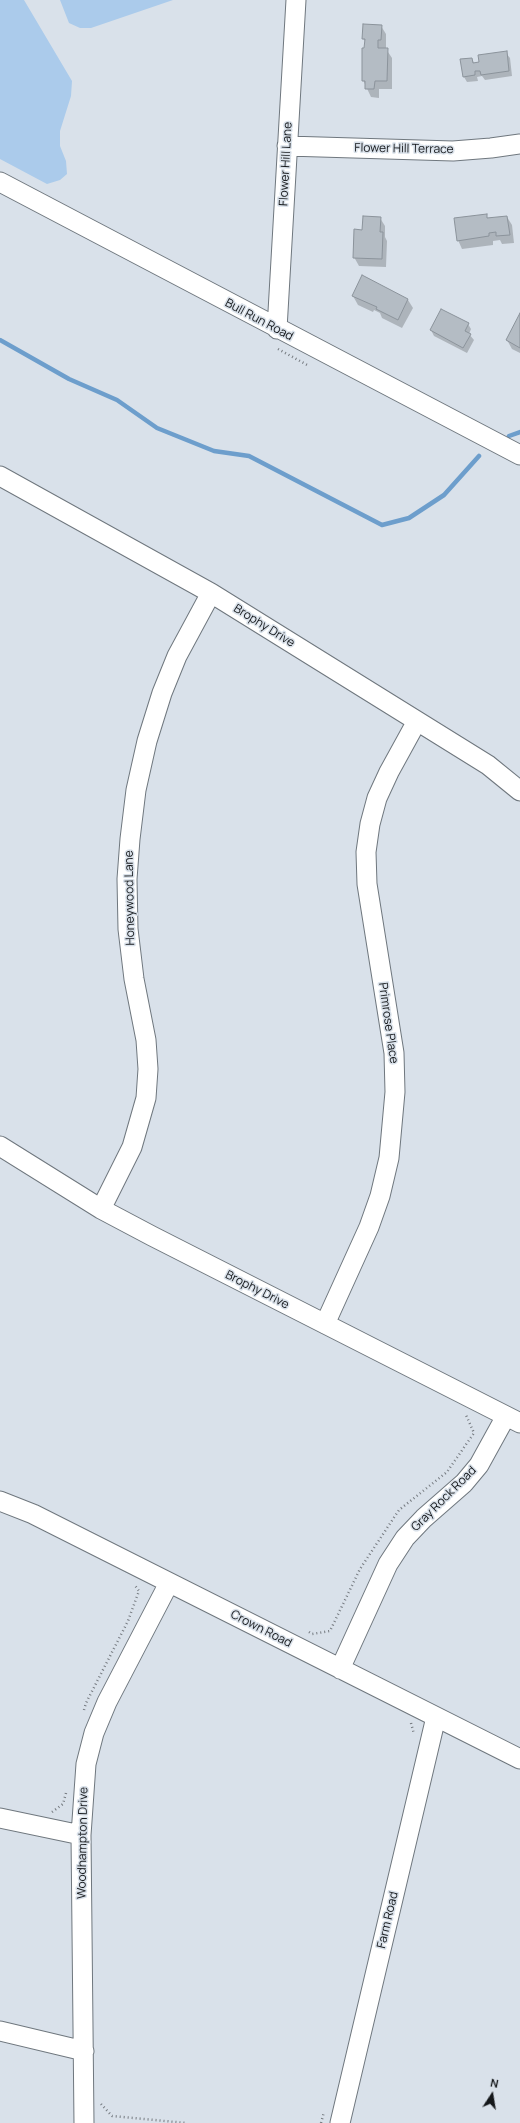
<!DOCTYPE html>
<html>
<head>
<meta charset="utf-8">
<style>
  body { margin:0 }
  #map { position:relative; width:520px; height:2123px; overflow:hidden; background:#d9e1ea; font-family:Manrope,sans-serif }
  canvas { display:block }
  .north { position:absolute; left:472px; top:2075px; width:40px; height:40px; -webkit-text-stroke:3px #d9e1ea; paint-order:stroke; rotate:12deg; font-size:11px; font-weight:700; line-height:16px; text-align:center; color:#14171a }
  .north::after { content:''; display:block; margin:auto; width:14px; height:18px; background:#14171a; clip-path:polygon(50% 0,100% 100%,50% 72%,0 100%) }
</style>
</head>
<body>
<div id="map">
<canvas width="520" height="2123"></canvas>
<div class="north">N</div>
</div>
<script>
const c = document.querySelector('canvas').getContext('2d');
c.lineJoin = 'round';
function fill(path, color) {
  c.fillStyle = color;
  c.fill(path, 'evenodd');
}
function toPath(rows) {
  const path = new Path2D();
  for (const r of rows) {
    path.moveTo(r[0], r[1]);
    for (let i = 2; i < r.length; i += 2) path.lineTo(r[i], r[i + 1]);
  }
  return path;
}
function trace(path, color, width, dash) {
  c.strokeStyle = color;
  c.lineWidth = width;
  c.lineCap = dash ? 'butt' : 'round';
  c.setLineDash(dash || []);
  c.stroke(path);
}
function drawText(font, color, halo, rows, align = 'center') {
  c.font = font + ' Manrope,sans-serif';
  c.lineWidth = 3;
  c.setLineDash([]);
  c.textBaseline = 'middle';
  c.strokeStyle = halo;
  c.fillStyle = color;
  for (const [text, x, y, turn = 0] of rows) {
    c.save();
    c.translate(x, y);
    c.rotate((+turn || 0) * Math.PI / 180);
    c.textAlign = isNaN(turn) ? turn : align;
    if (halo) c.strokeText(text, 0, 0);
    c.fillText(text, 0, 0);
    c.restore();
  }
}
fill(toPath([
  [0,0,24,0,72,81,71,96,60,131,60,146,66,161,67,174,60,180,47,184,0,159],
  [60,0,173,0,91,28,80,28,69,23]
]), '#abcbeb');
fill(toPath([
  [381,26,386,34,386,49,392,58,392,89,379,89,379,98,371,97,363,80,366,42,363,39],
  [506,53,510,58,512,76,485,80,482,76,477,77,478,81,467,82,464,77,472,59,474,63,480,63],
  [486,215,488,219,507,217,512,225,514,243,502,244,500,240,493,241,493,245,462,249,458,240],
  [380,218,385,226,385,237,387,241,386,267,359,266,354,257],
  [363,277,408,300,413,308,402,328,382,318,380,313,374,310,373,312,358,305,353,296],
  [520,315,520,353,512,349,507,340],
  [468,324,471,329,469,334,474,340,467,353,434,336,431,330]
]), '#0003');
trace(toPath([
  [0,340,69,379,117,400,157,428,214,451,249,456,382,525,409,518,444,495,479,456],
  [509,436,520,432]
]), '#6d9ecc', 4.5);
const building = toPath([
  [363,24,382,25,381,40,378,40,378,48,388,48,387,81,375,81,374,89,365,89,365,81,362,81,362,48,364,48,365,39,362,39,363,24],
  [507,51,509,71,481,75,480,71,475,71,475,75,463,77,460,59,472,58,473,63,479,62,478,55,507,51],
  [487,214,487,218,507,216,510,235,496,236,496,232,489,233,489,236,457,241,454,218,487,214],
  [363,216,381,217,380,232,383,232,382,259,353,258,354,229,362,230,363,216],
  [362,275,408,299,398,320,376,309,377,307,352,296,362,275],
  [441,309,469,323,465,331,471,334,463,348,430,330,441,309],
  [520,313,520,348,506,340,520,313]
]);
fill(building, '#b4bcc4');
trace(building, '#8b939b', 1);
const minor = toPath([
  [287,146,453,151,491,148,520,144],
  [0,182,520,455],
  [277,329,296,0],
  [0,476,211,593,488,765,520,791],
  [0,1146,101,1209,152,1236,520,1423],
  [101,1209,132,1147,146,1098,148,1069,146,1040,134,979,128,929,127,879,130,839,136,790,147,741,162,693,177,656,211,593],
  [325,1324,369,1227,380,1196,389,1158,395,1092,394,1053,367,884,366,852,370,824,377,798,389,772,417,721],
  [0,1501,33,1514,520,1759],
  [340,1669,388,1564,405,1538,424,1518,464,1483,479,1465,506,1416],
  [0,1818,81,1835],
  [0,2031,84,2051],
  [84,2123,81,1835,86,1764,94,1733,107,1702,169,1583],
  [340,2123,436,1717]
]);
trace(minor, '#6f777e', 21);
trace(toPath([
  [278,349,309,366],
  [309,1632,312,1634,330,1631,360,1569,399,1510,447,1472,474,1433,466,1415],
  [84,1710,86,1703,128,1621,139,1591,134,1584],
  [411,1723,414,1734],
  [52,1812,63,1804,66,1793],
  [101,2104,112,2116,186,2123],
  [321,2123,324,2112]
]), '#767b81', 2.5, [1, 3]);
trace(minor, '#fff', 19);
drawText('12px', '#14171a', '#d9e1ea', [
  ["Flower Hill Terrace",404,149,1],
  ["Flower Hill Lane",286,164,-87],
  ["Bull Run Road",259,320,28],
  ["Brophy Drive",264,626,32],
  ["Honeywood Lane",130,898,-91],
  ["Primrose Place",388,1023,82],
  ["Brophy Drive",257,1290,27],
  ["Gray Rock Road",444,1499,-45],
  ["Crown Road",261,1629,27],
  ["Woodhampton Drive",83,1843,-89],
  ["Farm Road",388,1920,-77]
]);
</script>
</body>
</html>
